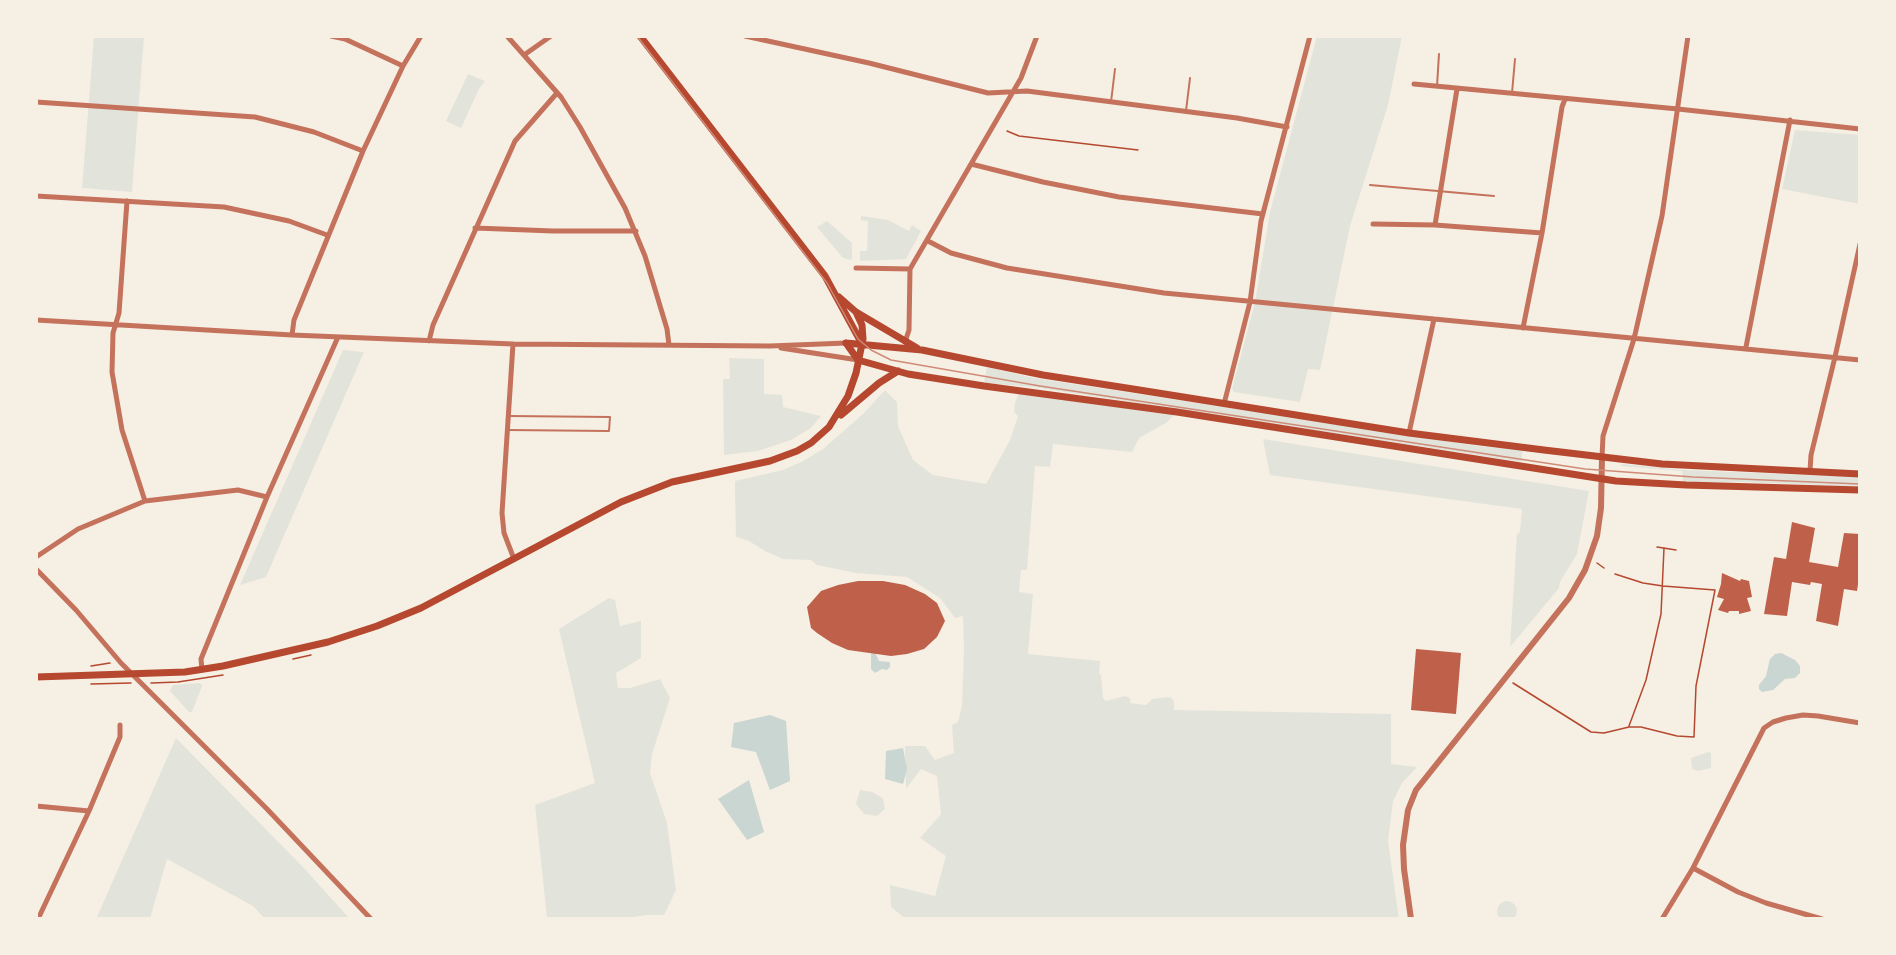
<!DOCTYPE html>
<html>
<head>
<meta charset="utf-8">
<style>
  body { margin:0 }
  #map { position:relative; width:1896px; height:955px; overflow:hidden; background:#f6efe4; font-family:"Source Serif 4",serif }
  canvas { display:block }
  .frame { position:absolute; inset:0; border:38px solid #f6efe4; pointer-events:none }
</style>
</head>
<body>
<div id="map">
<canvas width="1896" height="955"></canvas>
<div class="frame"></div>
</div>
<script>
const c = document.querySelector('canvas').getContext('2d');
c.lineJoin = 'round';
function fill(path, color) {
  c.fillStyle = color;
  c.fill(path, 'evenodd');
}
function toPath(rows) {
  const path = new Path2D();
  for (const r of rows) {
    if (r.length === 3) {
      path.moveTo(r[0] + r[2], r[1]);
      path.arc(r[0], r[1], r[2], 0, 2 * Math.PI);
      continue;
    }
    path.moveTo(r[0], r[1]);
    for (let i = 2; i < r.length; i += 2) path.lineTo(r[i], r[i + 1]);
  }
  return path;
}
function trace(path, color, width, dash) {
  c.strokeStyle = color;
  c.lineWidth = width;
  c.lineCap = dash ? 'butt' : 'round';
  c.setLineDash(dash || []);
  c.stroke(path);
}
fill(toPath([
  [94,36,144,36,132,192,82,188],
  [1317,36,1402,36,1388,105,1350,226,1320,370,1308,369,1300,402,1234,392,1232,389,1255,302,1270,212],
  [468,74,485,81,479,89,461,128,446,121],
  [1795,130,1860,135,1860,204,1782,189],
  [861,216,888,220,909,231,912,225,921,231,906,259,860,261,860,251,867,251,868,221,861,220],
  [827,221,852,243,852,260,843,258,817,227],
  [343,350,364,352,266,577,240,585],
  [729,358,764,359,764,394,782,395,783,407,821,416,811,428,791,440,758,451,724,455,723,379,730,379],
  [987,367,1034,378,1478,446,1523,450,1521,462,1033,387,984,383],
  [885,390,897,402,898,426,913,460,933,475,986,484,1010,440,1018,416,1014,412,1015,403,1019,393,1176,413,1166,423,1139,438,1132,452,1053,444,1050,467,1035,466,1027,570,1021,570,1019,592,1033,594,1028,654,1100,661,1099,674,1101,674,1103,698,1106,701,1125,696,1130,698,1130,703,1146,705,1152,699,1170,697,1174,701,1174,710,1391,714,1391,764,1417,767,1402,783,1393,801,1388,841,1399,919,906,919,891,907,890,885,935,896,946,856,920,838,941,814,937,776,921,769,906,789,905,746,925,746,935,760,954,753,952,725,958,722,962,706,964,648,963,616,955,618,940,598,907,577,856,573,817,565,811,560,783,559,765,551,749,541,736,537,735,491,735,481,783,470,803,461,823,449,863,414],
  [1263,439,1589,491,1577,554,1560,582,1559,588,1510,647,1517,534,1520,532,1522,509,1270,475],
  [1621,464,1683,470,1860,477,1860,487,1741,482,1683,482,1682,471,1621,466],
  [609,598,615,600,620,626,641,621,641,658,616,673,618,688,630,688,660,679,670,698,652,754,650,773,667,823,676,890,664,915,645,915,625,919,550,919,547,918,535,805,595,783,559,629],
  [200,683,202,686,192,712,189,712,170,691,173,685],
  [176,738,301,865,350,919,265,919,253,906,167,859,150,919,96,919],
  [1708,752,1711,753,1711,768,1699,771,1692,769,1691,758],
  [860,790,872,792,883,798,885,809,877,816,864,814,856,804],
  [1507,911,10]
]), '#e2e4dc');
fill(toPath([
  [871,652,875,652,879,661,890,662,890,667,887,670,882,669,875,673,871,669],
  [1781,653,1795,660,1800,666,1800,673,1795,678,1785,679,1773,690,1762,692,1759,689,1759,685,1766,676,1770,659,1775,654],
  [770,715,786,721,790,781,770,790,756,752,731,747,734,723],
  [903,748,907,769,903,784,885,779,886,751],
  [749,780,764,832,747,840,718,799]
]), '#c9d6d2');
fill(toPath([
  [1792,522,1815,528,1809,562,1838,567,1844,533,1860,534,1860,571,1857,591,1844,589,1838,626,1816,621,1822,584,1811,582,1810,585,1792,582,1787,616,1764,614,1774,557,1786,559],
  [1722,573,1740,581,1741,579,1749,581,1752,597,1747,598,1751,611,1739,614,1739,611,1729,611,1728,613,1718,610,1724,599,1717,597,1721,584],
  [858,581,883,581,905,585,925,594,937,603,945,621,937,637,924,649,907,654,891,656,848,650,832,643,817,633,811,628,807,607,821,591,838,585],
  [1416,649,1461,653,1456,714,1411,710]
]), '#bf614a');
trace(toPath([
  [1007,131,1019,136,1138,150],
  [1657,547,1676,550],
  [1597,563,1604,568],
  [293,659,311,655],
  [91,666,110,663],
  [151,683,178,682,223,675],
  [1513,683,1591,732,1604,733,1629,727,1641,727,1677,736,1694,737,1696,686,1715,590,1663,586,1643,583,1615,574],
  [91,684,131,683],
  [1629,726,1646,680,1661,614,1664,548]
]), '#b5482f', 1.5);
trace(toPath([
  [1437,86,1439,54],
  [1512,93,1515,59],
  [1111,102,1115,69],
  [1186,111,1190,78],
  [1370,185,1494,196],
  [508,430,609,431,610,417,509,416]
]), '#c5725c', 2);
trace(toPath([
  [331,36,345,39,403,66],
  [507,36,561,97,580,127,625,208,645,256,667,329,669,345],
  [745,36,869,63,988,93,1027,91,1237,118,1287,127],
  [524,55,551,36],
  [1414,84,1678,109,1860,129],
  [36,102,255,117,314,132,363,151],
  [971,164,1043,182,1119,197,1263,214],
  [36,196,224,207,289,221,327,235],
  [127,201,119,313,113,333,112,372,122,430,145,501],
  [1373,224,1435,225,1542,233],
  [1435,225,1457,89],
  [475,228,553,231,636,231],
  [928,241,951,253,1007,268,1164,293,1860,360],
  [856,268,910,269],
  [36,320,292,335,513,344,770,346,846,343],
  [1523,328,1542,233,1562,107,1565,99],
  [292,335,294,320,363,151,403,66,421,36],
  [429,341,433,325,515,141,557,93],
  [905,342,909,330,910,269,1021,78,1037,36],
  [513,344,502,513,504,533,514,559],
  [1746,347,1790,120],
  [781,348,858,360],
  [1224,404,1250,302,1261,221,1310,36],
  [1409,433,1434,319],
  [1602,457,1603,436,1634,339,1662,216,1688,36],
  [1810,471,1811,455,1835,357,1860,244],
  [36,557,78,529,145,501,238,490,267,497],
  [36,569,76,610,121,663,267,809,371,919],
  [202,670,201,659,267,497,338,337],
  [36,806,89,811],
  [1693,868,1738,892,1766,903,1822,919],
  [38,919,89,811,120,737,120,725],
  [1662,919,1693,868,1764,728,1773,722,1786,718,1803,715,1818,716,1860,723]
]), '#c5725c', 5);
trace(toPath([
  [1411,919,1404,869,1403,845,1408,810,1416,790,1569,598,1585,570,1597,536,1601,508,1602,457]
]), '#c5725c', 6);
trace(toPath([
  [640,36,825,276,862,344],
  [839,297,856,312,917,348],
  [846,343,922,350,1043,375,1133,389,1409,433,1544,450,1662,464,1860,474],
  [846,343,858,360],
  [858,360,908,374,984,386,1177,412,1616,481,1686,485,1860,490],
  [841,415,879,383,898,371],
  [36,677,185,672,223,666,328,642,377,626,421,608,621,502,672,482,770,461,797,451,811,443,829,427,848,396,856,373,863,339,862,325,856,312]
]), '#b5482f', 7);
trace(toPath([
  [637,36,827,283,858,339,871,350,891,360,1040,386,1585,469,1693,477,1860,484]
]), '#cf8b77', 1.5);
</script>
</body>
</html>
